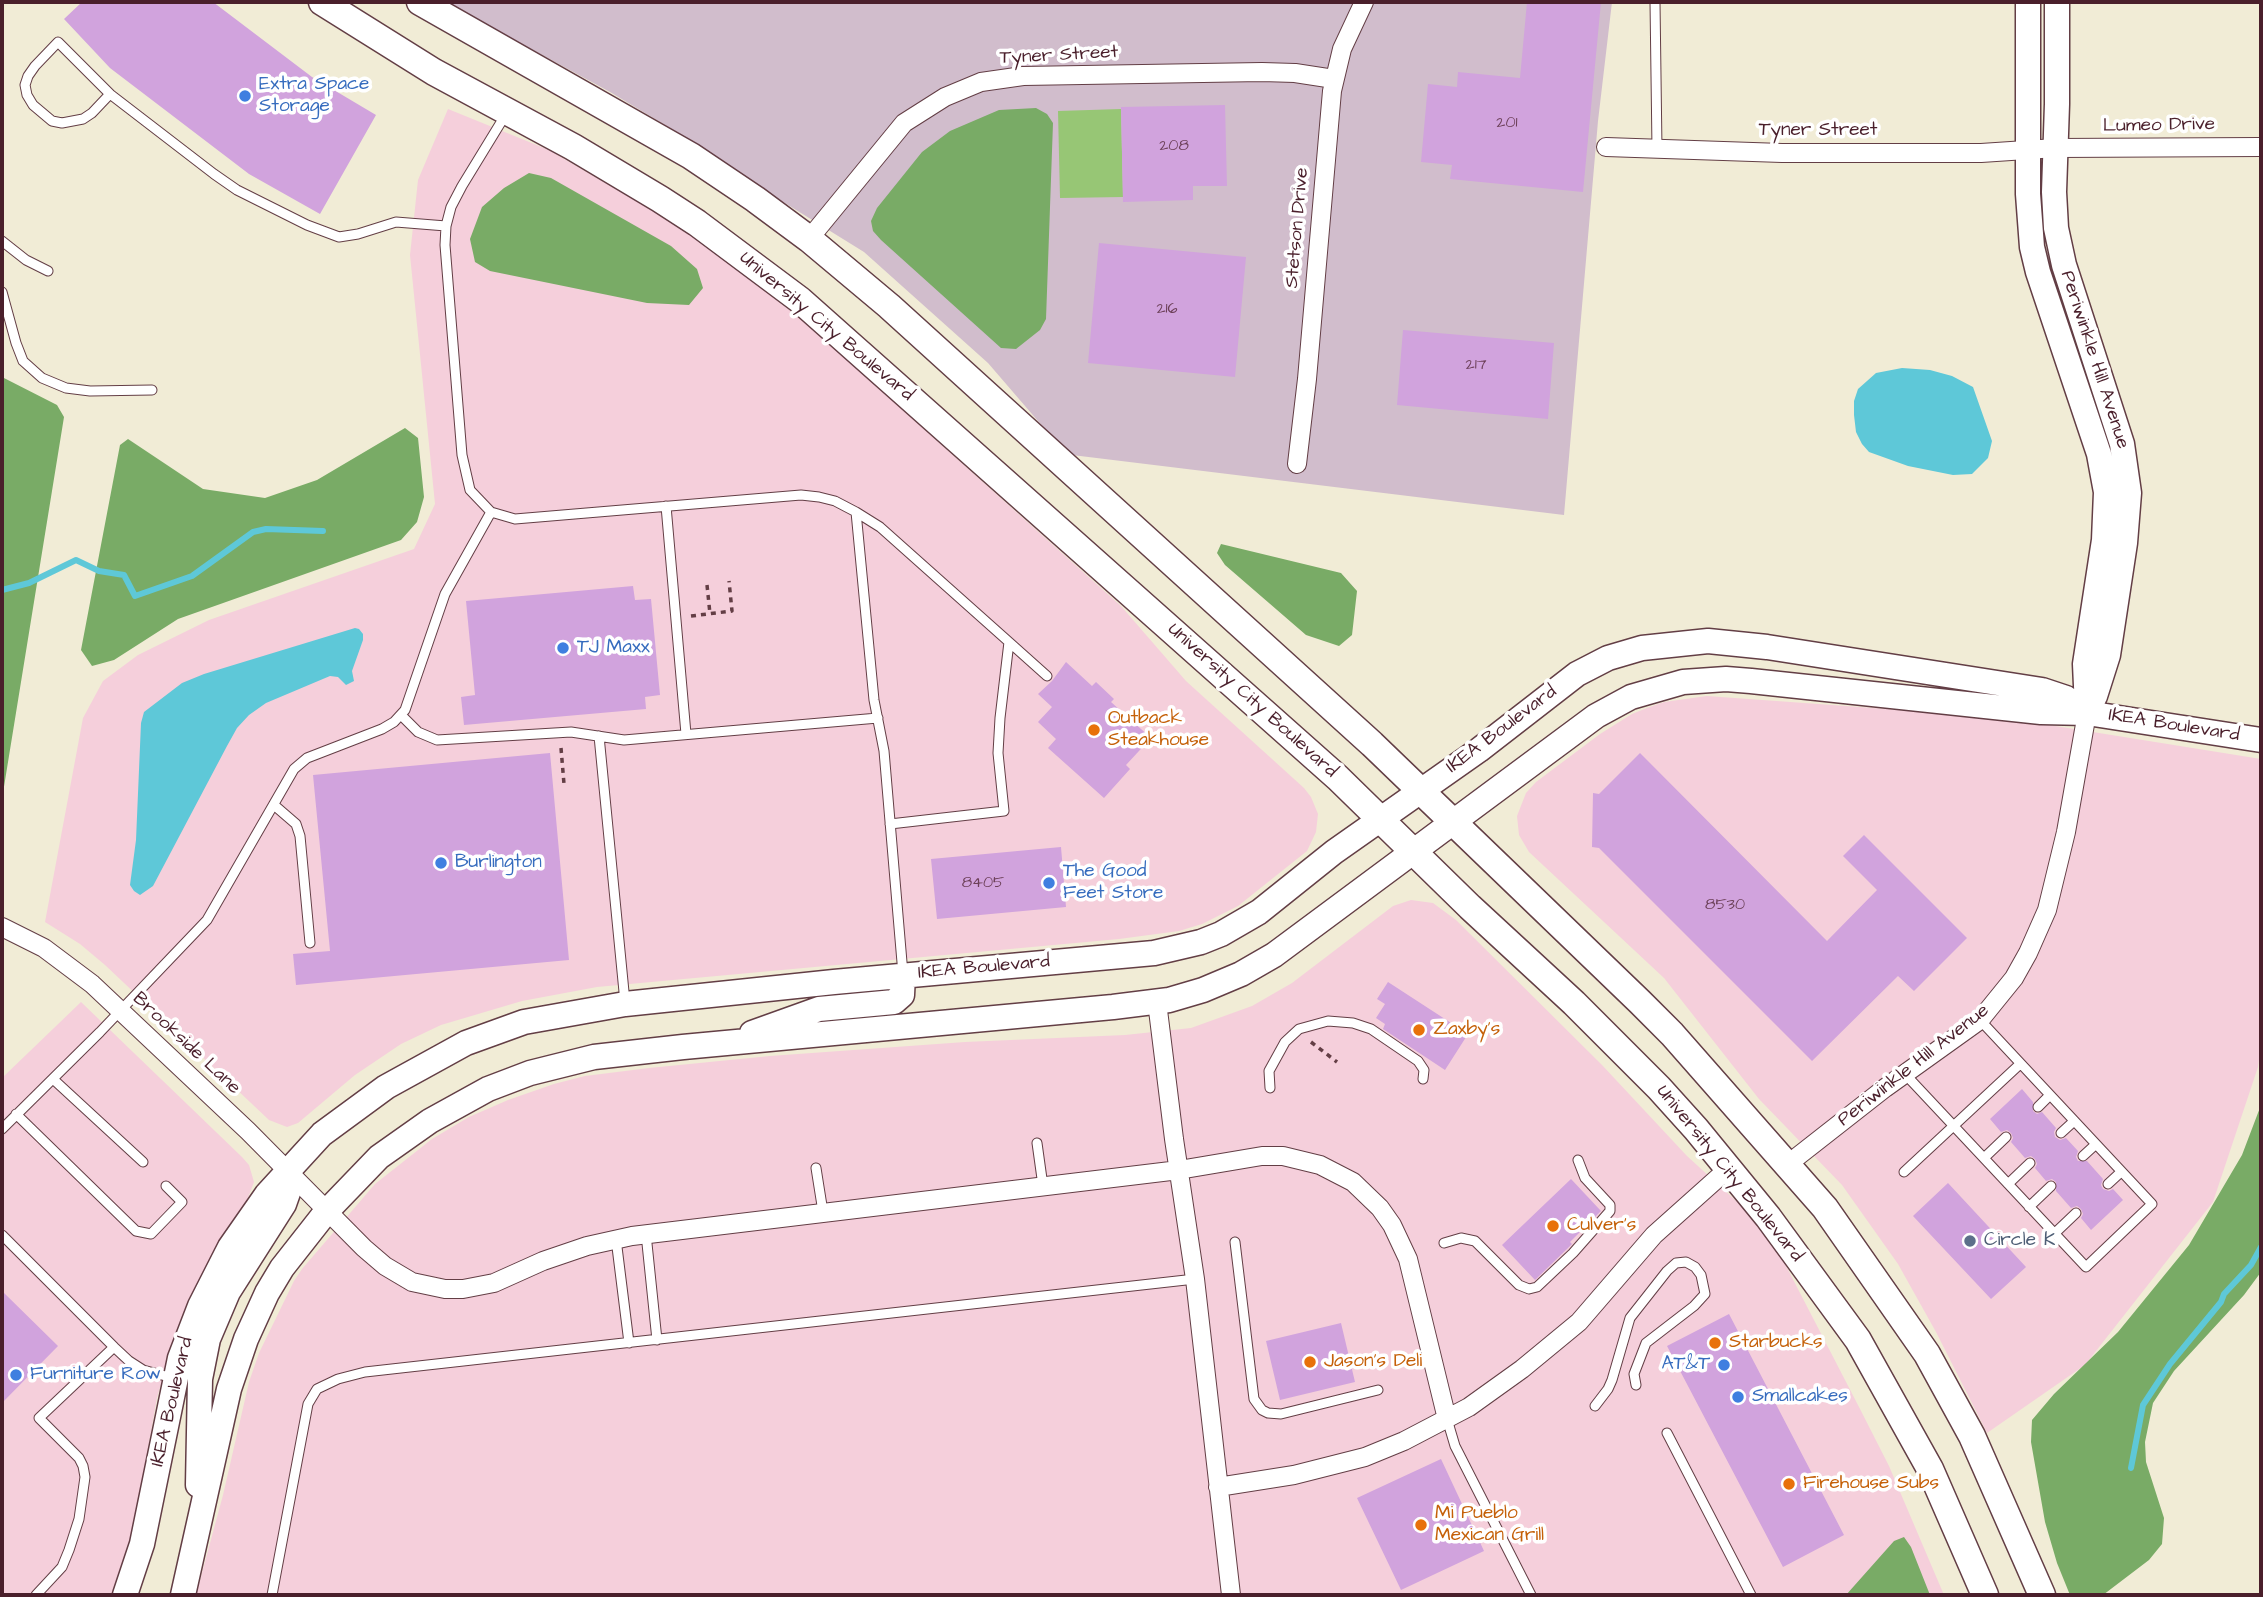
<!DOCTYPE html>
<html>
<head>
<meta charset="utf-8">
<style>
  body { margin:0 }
  #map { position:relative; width:2263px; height:1597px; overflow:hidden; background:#f1ecd6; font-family:"Architects Daughter",sans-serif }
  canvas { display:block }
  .frame { position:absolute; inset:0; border:4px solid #4a1f2b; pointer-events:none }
</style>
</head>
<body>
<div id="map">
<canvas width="2263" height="1597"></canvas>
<div class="frame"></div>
</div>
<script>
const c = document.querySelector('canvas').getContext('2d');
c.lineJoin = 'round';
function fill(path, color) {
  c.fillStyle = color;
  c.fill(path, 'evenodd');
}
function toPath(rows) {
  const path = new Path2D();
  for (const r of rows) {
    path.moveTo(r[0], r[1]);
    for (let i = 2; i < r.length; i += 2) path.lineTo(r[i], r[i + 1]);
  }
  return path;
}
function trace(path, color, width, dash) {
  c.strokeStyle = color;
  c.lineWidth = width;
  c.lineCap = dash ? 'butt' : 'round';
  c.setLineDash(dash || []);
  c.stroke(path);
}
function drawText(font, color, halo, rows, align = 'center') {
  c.font = font + ' "Architects Daughter",sans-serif';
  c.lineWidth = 7;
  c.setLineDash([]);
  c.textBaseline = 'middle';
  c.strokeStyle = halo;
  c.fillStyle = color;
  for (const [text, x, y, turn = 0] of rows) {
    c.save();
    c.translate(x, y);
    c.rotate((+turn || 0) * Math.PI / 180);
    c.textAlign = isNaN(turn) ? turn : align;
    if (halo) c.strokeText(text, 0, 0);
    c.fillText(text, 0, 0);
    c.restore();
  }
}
fill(toPath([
  [448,109,549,150,669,220,715,253,791,311,838,352,1121,606,1186,681,1304,788,1311,797,1318,814,1316,832,1307,851,1238,906,1202,924,1179,931,1119,939,597,987,522,1001,441,1025,401,1044,355,1075,298,1123,287,1127,269,1120,105,965,80,944,45,922,83,718,103,681,138,655,209,620,414,549,435,504,410,255,418,180],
  [1707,696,1943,713,2043,724,2261,759,2261,1045,2258,1067,2213,1202,2085,1365,1987,1433,1936,1332,1898,1264,1842,1185,1759,1099,1664,978,1529,852,1519,835,1517,816,1526,793,1536,782,1600,734,1632,714,1647,708,1664,702],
  [1411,900,1433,903,1456,920,1602,1065,1687,1156,1745,1209,1784,1262,1859,1407,1889,1466,1944,1595,196,1595,223,1495,249,1382,259,1353,294,1281,302,1269,375,1184,432,1139,469,1117,508,1100,554,1084,585,1076,649,1068,770,1056,965,1042,1125,1035,1191,1028,1252,1006,1292,983,1393,906],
  [81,1002,242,1157,249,1165,254,1182,248,1198,199,1281,176,1332,157,1398,132,1538,112,1595,2,1595,2,1078]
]), '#f5cfdb');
fill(toPath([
  [445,2,1612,2,1598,121,1564,515,1072,455,1050,435,988,363,864,252,780,200,685,137,610,92]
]), '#d1bdcc');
fill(toPath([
  [1121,109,1123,197,1060,198,1058,111]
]), '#97c675');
fill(toPath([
  [1036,108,1047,114,1053,123,1046,319,1040,330,1016,349,1001,348,881,240,873,231,871,221,877,208,922,152,950,131,999,110],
  [529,173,551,178,671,246,697,269,703,288,689,305,647,303,490,271,475,262,470,239,482,207,504,188],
  [2,377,57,405,64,417,2,799],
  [405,428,418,438,424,497,417,522,401,540,178,619,114,660,92,666,81,650,120,445,128,439,203,489,265,498,317,480],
  [1221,544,1341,573,1357,591,1352,635,1339,646,1306,635,1225,565,1217,553],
  [2261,1105,2261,1272,2244,1295,2174,1371,2153,1403,2145,1442,2146,1462,2164,1518,2162,1544,2149,1560,2103,1595,2070,1595,2057,1563,2045,1522,2031,1442,2032,1420,2054,1394,2118,1332,2189,1245,2242,1155],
  [1904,1537,1911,1547,1930,1595,1846,1595,1894,1541]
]), '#79ab66');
fill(toPath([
  [1902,368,1930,370,1952,376,1973,387,1992,441,1988,458,1972,474,1953,475,1908,466,1869,452,1862,444,1856,432,1854,415,1854,401,1858,389,1876,373],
  [355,628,359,629,363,634,363,640,352,671,354,681,346,685,338,677,330,676,266,703,249,715,237,728,227,746,153,886,140,895,134,891,130,885,136,840,141,723,144,712,182,683,204,674]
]), '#5ec8d8');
trace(toPath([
  [2,590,29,583,76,560,99,571,124,575,135,596,192,576,253,532,266,529,323,531],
  [2131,1468,2143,1405,2170,1364,2221,1302,2224,1294,2251,1265,2261,1247]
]), '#5ec8d8', 6);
fill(toPath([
  [82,2,213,2,312,77,376,115,320,214,249,174,110,68,64,19],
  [1527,2,1601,2,1583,192,1450,179,1452,165,1421,162,1428,84,1457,87,1458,72,1520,78],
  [1225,105,1227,186,1193,186,1193,200,1123,202,1121,107],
  [1099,243,1246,257,1235,377,1088,363],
  [1403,330,1554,343,1548,419,1397,405],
  [633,586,635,600,651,599,660,695,645,697,646,709,464,725,461,697,475,695,466,601],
  [1066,662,1092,686,1096,682,1114,699,1111,702,1151,738,1126,765,1130,769,1104,798,1048,748,1056,739,1038,722,1052,707,1038,694,1052,681],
  [550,753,569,960,296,985,293,954,330,951,313,775],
  [1640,753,1827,941,1877,890,1843,856,1864,835,1967,938,1914,991,1898,976,1812,1061,1599,848,1592,847,1593,793,1599,794],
  [1061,847,1066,907,937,919,931,859],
  [1388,982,1468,1034,1445,1070,1383,1029,1385,1024,1376,1018,1385,1004,1377,999],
  [2022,1089,2033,1102,2033,1111,2037,1114,2042,1112,2056,1128,2054,1132,2055,1137,2060,1140,2066,1138,2078,1151,2076,1157,2078,1161,2087,1161,2103,1179,2101,1185,2103,1189,2109,1191,2113,1189,2123,1200,2091,1230,2081,1218,2083,1214,2081,1209,2077,1206,2071,1208,2056,1191,2056,1182,2052,1179,2046,1181,2035,1168,2037,1164,2035,1159,2031,1156,2025,1158,2011,1142,2013,1138,2011,1133,2007,1130,2001,1132,1990,1119],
  [1571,1179,1601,1211,1570,1242,1572,1244,1568,1248,1535,1280,1502,1245],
  [1948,1183,2026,1267,1991,1299,1913,1216],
  [2,1291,58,1346,2,1403],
  [1729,1314,1844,1535,1783,1567,1667,1346],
  [1341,1323,1355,1382,1280,1400,1266,1341],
  [1441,1459,1484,1551,1401,1590,1357,1498]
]), '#d1a3dd');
const lane = toPath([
  [1655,2,1657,149],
  [110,94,92,113,83,119,62,123,52,121,33,105,27,95,25,85,28,76,35,66,58,42,110,94,214,174,237,190,307,225,339,237,358,234,396,222,446,226],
  [506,114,462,186,451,207,446,226,445,245,462,455,470,490,491,512,515,519,801,495,819,497,835,501,856,512,874,700,884,751,903,974],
  [2,241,26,260,48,271],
  [2,292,16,343,23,361,42,378,66,388,90,391,152,390],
  [666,506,686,734],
  [856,512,880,527,1009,642,1000,718,998,753,1004,811,890,824],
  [1009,642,1047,676],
  [401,715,418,732,437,740,571,732,624,740,878,718],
  [599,736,625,1002],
  [274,805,296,824,300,836,310,943],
  [1905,1074,2086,1267,2152,1204,1980,1020],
  [53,1079,143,1162],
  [1270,1088,1269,1071,1285,1042,1299,1029,1328,1021,1353,1023,1371,1029,1418,1061,1424,1070,1423,1079],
  [2038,1107,2049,1096],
  [16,1114,136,1231,151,1234,182,1202,166,1186],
  [2,1129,100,1032,207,920,294,769,307,758,382,729,394,722,405,710,445,594,491,512],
  [2061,1133,2073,1122],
  [1037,1143,1043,1186],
  [2083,1156,2095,1145],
  [1984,1158,2006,1137],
  [816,1168,823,1212],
  [1904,1172,2019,1065],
  [2008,1184,2030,1163],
  [2108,1184,2121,1172],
  [2029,1207,2051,1186],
  [2055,1233,2076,1213],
  [646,1234,657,1340],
  [2,1235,114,1347],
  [616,1239,629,1343],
  [1235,1242,1254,1399,1262,1410,1268,1413,1281,1414,1378,1390],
  [1444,1243,1461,1238,1475,1241,1519,1285,1529,1289,1537,1287,1573,1253,1610,1211,1610,1205,1585,1178,1578,1160],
  [1595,1406,1608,1389,1612,1380,1630,1318,1667,1271,1676,1263,1686,1262,1695,1267,1701,1275,1705,1294,1694,1306,1646,1343,1634,1374,1636,1385],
  [1447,1419,1455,1446,1531,1595],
  [1667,1433,1751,1595],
  [36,1595,62,1567,69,1550,79,1519,85,1477,83,1466,79,1458,39,1418,114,1347,129,1361,143,1370,173,1378],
  [272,1595,308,1404,317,1389,338,1379,365,1372,1195,1279]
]);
const street = toPath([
  [1606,147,1782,153,1981,153,2056,148,2261,147],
  [809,239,904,123,945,97,981,82,1023,76,1262,72,1295,73,1334,79],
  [1297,464,1307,379,1332,91,1342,49,1364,2],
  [2,927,44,948,92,984,248,1131,364,1248,385,1266,412,1282,445,1289,463,1289,494,1283,543,1261,587,1246,632,1236,1179,1170,1262,1156,1283,1156,1320,1165,1353,1182,1380,1208,1392,1225,1408,1259,1447,1419],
  [1157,1002,1174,1139,1195,1279,1231,1595],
  [1788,1164,1885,1088,1980,1020,2014,978,2028,953,2047,910,2066,832,2087,713],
  [1218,1487,1294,1475,1365,1457,1404,1441,1469,1407,1522,1369,1579,1322,1654,1235,1729,1168]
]);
const secondary = toPath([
  [2028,2,2028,194,2032,247,2038,272,2099,454,2106,492,2104,540,2085,664,2087,708],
  [2057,2,2057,104,2054,192,2056,228,2064,265,2122,444,2129,493,2125,543,2108,655,2095,696,2087,713],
  [752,1033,819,1009,894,1002,902,995,903,975],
  [198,1485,200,1379,208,1339,228,1292,284,1204,290,1187,287,1172],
  [125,1595,142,1544,180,1358,200,1306,230,1247,267,1194,322,1134,386,1087,466,1043,524,1022,625,1004,834,982,1154,953,1201,942,1221,934,1259,912,1334,852,1479,750,1577,674,1608,658,1642,648,1708,641,1767,647,2042,690,2066,698,2087,712],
  [183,1595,229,1389,246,1339,267,1293,282,1268,326,1212,379,1157,430,1121,488,1089,530,1073,594,1057,683,1047,1113,1007,1169,1000,1203,990,1241,974,1274,955,1596,716,1631,697,1683,682,1726,679,1751,681,2041,712,2087,713,2261,740]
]);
const primary = toPath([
  [322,2,434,72,573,147,660,199,697,223,800,300,1338,778,1470,907,1574,1003,1659,1088,1696,1129,1768,1217,1858,1340,1930,1469,1985,1595],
  [420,2,691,156,755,199,809,239,889,306,1372,744,1640,1002,1672,1034,1825,1208,1927,1354,1972,1436,2042,1595]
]);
trace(lane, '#633e45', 11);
trace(street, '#633e45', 20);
trace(secondary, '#633e45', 27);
trace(primary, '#633e45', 29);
trace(toPath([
  [707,585,710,614],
  [691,616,732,611,729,581],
  [561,748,564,784],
  [1311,1042,1337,1062]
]), '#633e45', 3.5, [5, 5]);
trace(lane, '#fff', 9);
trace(street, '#fff', 18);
trace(secondary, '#fff', 24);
trace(primary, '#fff', 26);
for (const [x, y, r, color] of [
  [245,96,7,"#3f7fe0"],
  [563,648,7,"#3f7fe0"],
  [1094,730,7,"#e8710a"],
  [441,863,7,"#3f7fe0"],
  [1049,883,7,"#3f7fe0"],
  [1419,1030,7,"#e8710a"],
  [1553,1226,7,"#e8710a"],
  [1970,1241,7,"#5c6f8a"],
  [1715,1343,7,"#e8710a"],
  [1310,1362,7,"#e8710a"],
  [1724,1365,7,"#3f7fe0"],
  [16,1375,7,"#3f7fe0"],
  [1738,1397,7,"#3f7fe0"],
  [1789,1484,7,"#e8710a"],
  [1421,1525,7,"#e8710a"]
]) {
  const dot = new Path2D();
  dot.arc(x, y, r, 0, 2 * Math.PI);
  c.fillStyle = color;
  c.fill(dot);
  trace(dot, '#fff', 2.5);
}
drawText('16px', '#6c4058', null, [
  ["201",1507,124],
  ["208",1174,147],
  ["216",1167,310],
  ["217",1476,366],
  ["8405",983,884],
  ["8530",1725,906]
]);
drawText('19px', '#4a1f2b', '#fff', [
  ["Tyner Street",1059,56,-3],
  ["Lumeo Drive",2159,126,-1],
  ["Tyner Street",1818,131],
  ["Stetson Drive",1298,228,-85],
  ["University City Boulevard",826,327,40],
  ["Periwinkle Hill Avenue",2094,360,72],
  ["University City Boulevard",1252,701,42],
  ["IKEA Boulevard",2174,726,9],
  ["IKEA Boulevard",1502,730,-37],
  ["IKEA Boulevard",984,968,-5],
  ["Brookside Lane",186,1044,43],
  ["Periwinkle Hill Avenue",1914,1066,-38],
  ["University City Boulevard",1729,1174,51],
  ["IKEA Boulevard",173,1402,-77]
]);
drawText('19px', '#366cbe', '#fff', [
  ["Extra Space",259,85],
  ["Storage",259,107],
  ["TJ Maxx",577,648],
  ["Burlington",455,863],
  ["The Good",1063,872],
  ["Feet Store",1063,894],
  ["AT&T",1710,1365,"right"],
  ["Furniture Row",30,1375],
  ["Smallcakes",1752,1397]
], 'left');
drawText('19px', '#c56008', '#fff', [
  ["Outback",1108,719],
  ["Steakhouse",1108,741],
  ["Zaxby's",1433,1030],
  ["Culver's",1567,1226],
  ["Starbucks",1729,1343],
  ["Jason's Deli",1324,1362],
  ["Firehouse Subs",1803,1484],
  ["Mi Pueblo",1435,1514],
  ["Mexican Grill",1435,1536]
], 'left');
drawText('19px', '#4e5e75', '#fff', [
  ["Circle K",1984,1241]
], 'left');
</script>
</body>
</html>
